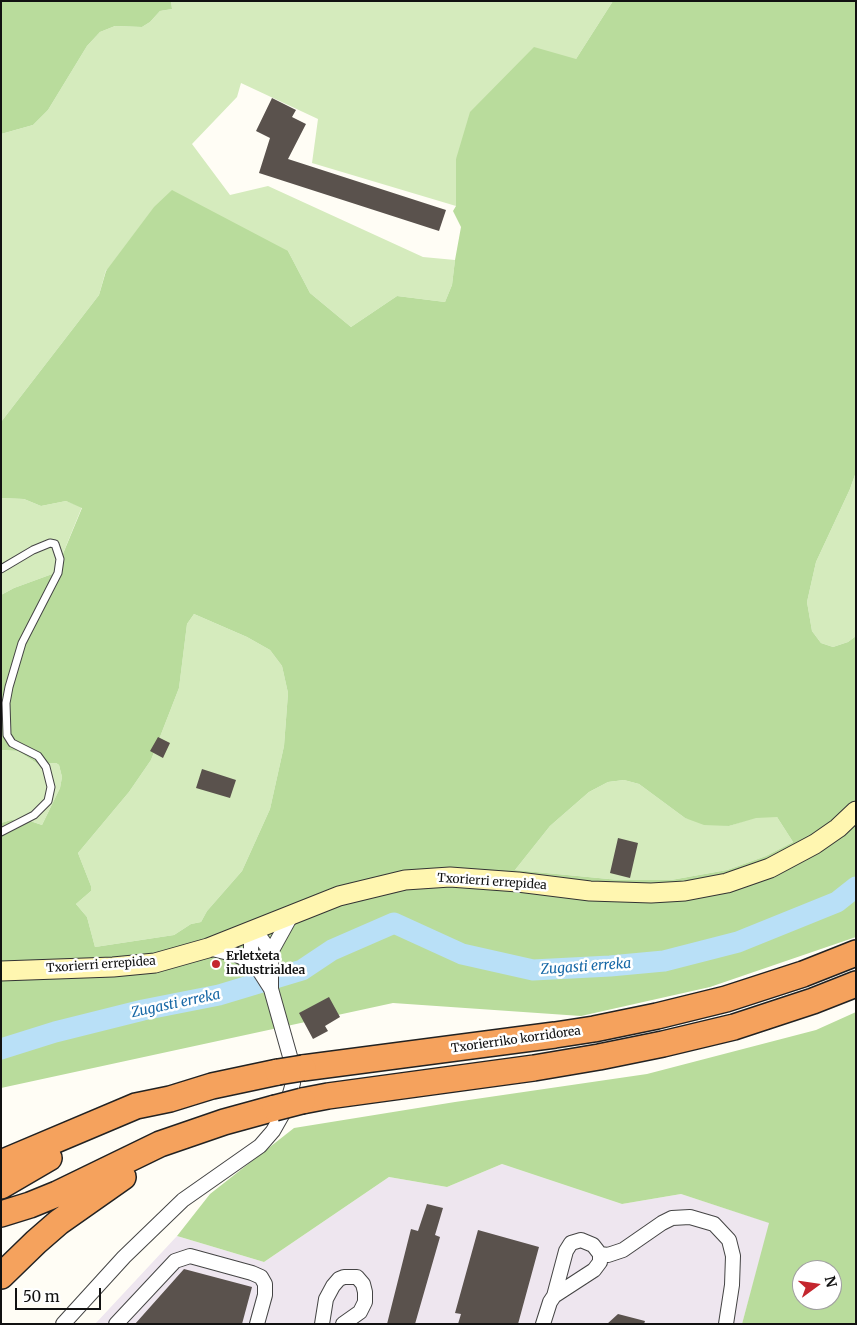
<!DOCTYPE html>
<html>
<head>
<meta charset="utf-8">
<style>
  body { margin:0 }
  #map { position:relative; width:857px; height:1325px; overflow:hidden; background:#fffdf5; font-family:Merriweather,serif }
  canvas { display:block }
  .frame { position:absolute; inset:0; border:2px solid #111; pointer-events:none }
  .north { position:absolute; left:792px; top:1260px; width:50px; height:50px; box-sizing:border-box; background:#fff; border:1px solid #a0a0a0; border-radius:50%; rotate:76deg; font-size:14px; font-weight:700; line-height:20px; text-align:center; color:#111 }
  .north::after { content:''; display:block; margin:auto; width:18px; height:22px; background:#c4262e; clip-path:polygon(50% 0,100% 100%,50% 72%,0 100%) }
  .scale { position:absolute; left:15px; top:1288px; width:86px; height:22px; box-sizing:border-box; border:2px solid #111; border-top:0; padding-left:6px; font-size:15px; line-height:18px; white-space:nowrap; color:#111; -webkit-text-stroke:4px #fff; paint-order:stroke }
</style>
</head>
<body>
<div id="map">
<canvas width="857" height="1325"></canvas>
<div class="frame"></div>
<div class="north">N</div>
<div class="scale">50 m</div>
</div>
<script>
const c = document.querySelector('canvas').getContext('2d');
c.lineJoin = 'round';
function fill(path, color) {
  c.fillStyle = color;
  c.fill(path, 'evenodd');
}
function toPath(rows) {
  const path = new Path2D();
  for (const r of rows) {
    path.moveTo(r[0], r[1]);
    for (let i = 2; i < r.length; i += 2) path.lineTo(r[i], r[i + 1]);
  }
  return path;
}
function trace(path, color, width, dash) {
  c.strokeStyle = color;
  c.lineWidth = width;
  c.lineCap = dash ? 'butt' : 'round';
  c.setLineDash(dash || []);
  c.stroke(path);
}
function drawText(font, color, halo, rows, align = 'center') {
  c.font = font + ' Merriweather,serif';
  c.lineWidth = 5;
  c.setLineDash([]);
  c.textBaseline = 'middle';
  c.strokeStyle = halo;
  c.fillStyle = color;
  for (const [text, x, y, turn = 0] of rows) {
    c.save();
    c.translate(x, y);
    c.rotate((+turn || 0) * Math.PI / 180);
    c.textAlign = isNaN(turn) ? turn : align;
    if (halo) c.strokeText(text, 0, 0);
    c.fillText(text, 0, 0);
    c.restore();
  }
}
fill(toPath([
  [502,1164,622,1204,681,1194,770,1223,742,1324,95,1324,177,1236,264,1262,389,1177,447,1187]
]), '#eee6ef');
fill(toPath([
  [171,1,613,1,576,59,456,159,456,206,312,163,318,119,241,83,237,97,192,144,230,195,268,186,423,257,455,260,452,285,445,302,397,296,351,327,310,293,288,251,106,270,99,295,1,422,1,134,33,125,48,110,87,46,100,32,115,26,142,27,150,22,160,11,172,9],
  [856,472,856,636,848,642,833,647,821,643,812,631,807,602,816,562,850,489],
  [1,498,24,499,41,506,66,501,82,507,55,573,14,588,1,595],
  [194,614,247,637,270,650,282,666,288,693,284,746,270,809,242,871,207,911,201,922,191,924,174,935,95,947,87,917,76,904,91,891,91,886,78,853,129,792,151,760,179,688,187,624],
  [1,750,18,751,38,764,56,763,59,765,62,777,60,788,42,825,27,820,11,820,1,823],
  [624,780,639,784,685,818,729,826,756,817,777,817,793,842,766,856,727,870,671,880,619,880,515,870,550,826,589,792,608,782]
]), '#d5ebbd');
fill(toPath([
  [1,1,171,1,172,9,160,11,150,22,142,27,115,26,100,32,87,46,48,110,33,125,1,134],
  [613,1,856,1,856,472,850,489,816,562,807,602,812,631,821,643,833,647,848,642,856,636,856,937,710,987,581,1016,393,1003,1,1088,1,823,11,820,27,820,42,825,60,788,62,777,59,765,56,763,38,764,18,751,1,750,1,595,14,588,55,573,82,508,66,501,41,506,24,499,1,498,1,422,99,295,106,271,154,207,172,190,288,251,310,293,351,327,397,296,445,302,452,285,455,260,461,227,453,211,456,206,456,159,470,112,534,47,576,59],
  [194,614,247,637,270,650,282,666,288,693,284,746,270,809,242,871,207,911,201,922,191,924,174,935,95,947,87,917,76,904,91,891,91,886,78,853,129,792,151,760,179,688,187,624],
  [624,780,639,784,685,818,704,825,729,826,756,818,777,817,793,842,766,856,727,870,671,880,619,880,515,870,550,826,589,792,608,782],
  [856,1012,856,1324,742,1324,769,1223,681,1194,622,1204,502,1164,447,1187,389,1177,264,1262,177,1236,210,1194,294,1128,455,1102,647,1074,816,1030],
  [802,1270,832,1270,832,1300,802,1300]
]), '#b9dc9c');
trace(toPath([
  [1,1049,55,1032,143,1010,219,995,302,970,332,950,394,923,462,954,533,970,610,966,664,961,738,942,837,902,856,887]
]), '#b9e0f7', 21);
fill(toPath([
  [272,98,296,110,292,117,306,124,288,159,446,210,439,231,259,173,270,138,256,131],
  [158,737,170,743,163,758,150,751],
  [202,769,236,780,230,798,196,788],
  [618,838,638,843,630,878,610,873],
  [329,997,340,1017,325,1026,328,1031,313,1039,299,1013],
  [427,1204,443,1208,435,1235,440,1237,415,1324,387,1324,411,1229,418,1231],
  [478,1230,539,1247,518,1324,458,1324,461,1314,455,1313],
  [184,1269,252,1287,242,1324,135,1324],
  [618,1314,645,1321,644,1324,607,1324]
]), '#5a524d');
const service = toPath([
  [1,569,33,550,50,543,55,544,60,559,58,573,22,643,9,687,6,703,7,735,12,743,38,756,46,767,51,787,48,801,34,815,1,832]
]);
const minor = toPath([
  [254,929,251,938,251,956,255,964,271,989],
  [208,948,237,955,249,961,259,960,271,952,292,914],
  [600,1254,608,1255,623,1250,662,1223,672,1218,690,1217,714,1224,729,1240,733,1256,732,1285,726,1324],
  [554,1296,566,1251,571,1243,581,1240,593,1245,600,1254],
  [63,1324,124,1257,183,1200,260,1146,273,1131,286,1108,293,1083,291,1060,271,989,271,952,254,929],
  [116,1324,175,1261,190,1256,252,1273,261,1277,265,1284,265,1295,257,1324],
  [322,1324,326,1299,333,1286,339,1279,344,1277,357,1277,363,1284,365,1292,365,1302,360,1312,343,1324],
  [543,1324,550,1302,554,1296,594,1270,600,1262,600,1254]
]);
const secondary = toPath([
  [1,971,113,967,155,963,208,948,339,896,405,880,450,877,518,882,590,891,651,893,685,891,727,883,770,868,815,844,838,828,856,811]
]);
const motorway = toPath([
  [303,1068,555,1035,594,1029,657,1016,726,999,803,974,856,953],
  [302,1101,328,1096,534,1068,599,1057,663,1044,734,1027,813,1001,856,984],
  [1,1163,136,1106,170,1099,212,1086,278,1072],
  [1,1186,49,1158],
  [1,1214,30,1205,57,1194,160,1144,224,1122,275,1108],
  [1,1276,36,1242,59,1222,123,1177]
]);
trace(service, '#444', 9);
trace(minor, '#444', 16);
trace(secondary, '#333', 21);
trace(motorway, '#222', 28);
trace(service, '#fff', 7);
trace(minor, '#fff', 14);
trace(secondary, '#fff6b0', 19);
trace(motorway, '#f5a25d', 25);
const motorwayBridge = toPath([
  [278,1072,303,1068],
  [275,1108,302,1101]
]);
trace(motorwayBridge, '#222', 28, []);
trace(motorwayBridge, '#f5a25d', 25);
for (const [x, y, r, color] of [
  [216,964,5,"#c4262e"]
]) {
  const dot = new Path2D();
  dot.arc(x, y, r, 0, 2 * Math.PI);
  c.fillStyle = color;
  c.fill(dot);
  trace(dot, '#fff', 2);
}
drawText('12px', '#111', '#fff', [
  ["Txorierri errepidea",492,882,4],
  ["Txorierri errepidea",101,965,-4],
  ["Txorierriko korridorea",516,1040,-8]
]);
drawText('bold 12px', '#111', '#fff', [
  ["Erletxeta",226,957],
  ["industrialdea",226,971]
], 'left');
drawText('italic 14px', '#1768a6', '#fff', [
  ["Zugasti erreka",586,967,-4],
  ["Zugasti erreka",176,1004,-12]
]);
</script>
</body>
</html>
